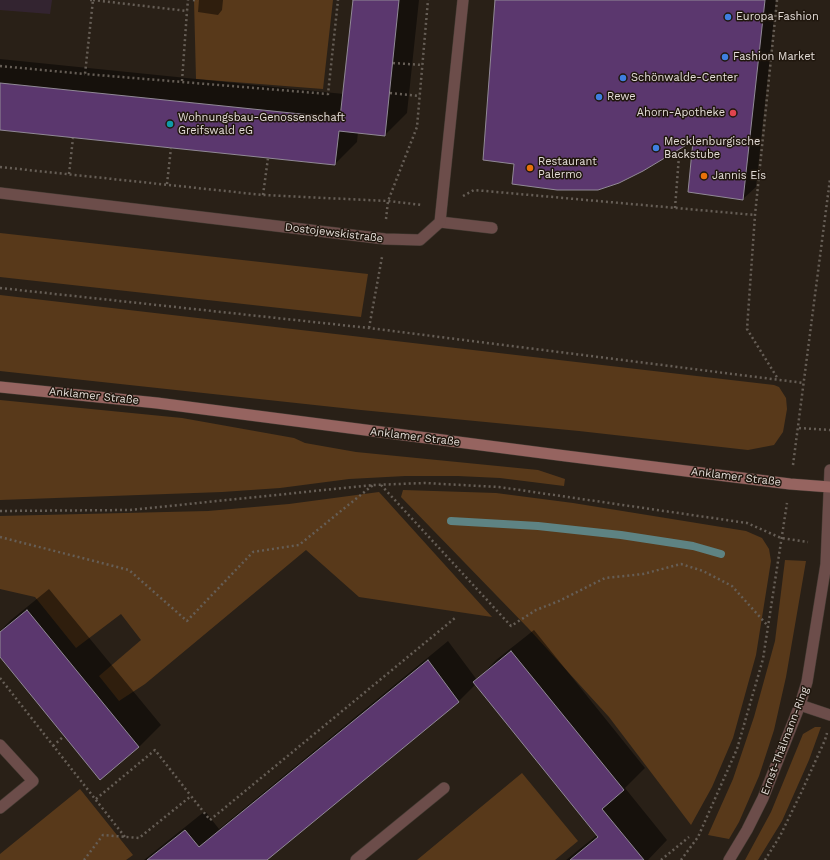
<!DOCTYPE html>
<html>
<head>
<meta charset="utf-8">
<style>
  body { margin:0 }
  canvas { display:block; background:#292017 }
</style>
</head>
<body>
<canvas width="830" height="860"></canvas>
<script>
const c = document.querySelector('canvas').getContext('2d');
c.lineJoin = 'round';
function fill(path, color) {
  c.fillStyle = color;
  c.fill(path, 'evenodd');
}
function toPath(rows) {
  const path = new Path2D();
  for (const r of rows) {
    path.moveTo(r[0], r[1]);
    for (let i = 2; i < r.length; i += 2) path.lineTo(r[i], r[i + 1]);
  }
  return path;
}
function trace(path, color, width, dash) {
  c.strokeStyle = color;
  c.lineWidth = width;
  c.lineCap = dash ? 'butt' : 'round';
  c.setLineDash(dash || []);
  c.stroke(path);
}
function drawText(font, color, halo, rows, align = 'center') {
  c.font = font + ' "Work Sans",sans-serif';
  c.lineWidth = 3;
  c.setLineDash([]);
  c.textBaseline = 'middle';
  c.strokeStyle = halo;
  c.fillStyle = color;
  for (const [text, x, y, turn = 0] of rows) {
    c.save();
    c.translate(x, y);
    c.rotate((+turn || 0) * Math.PI / 180);
    c.textAlign = isNaN(turn) ? turn : align;
    if (halo) c.strokeText(text, 0, 0);
    c.fillText(text, 0, 0);
    c.restore();
  }
}
fill(toPath([
  [0,0,52,0,50,14,0,10]
]), '#332430');
fill(toPath([
  [194,0,333,0,323,89,196,79],
  [0,233,368,274,361,317,0,277],
  [0,295,774,385,779,387,786,398,787,409,783,432,774,445,748,450,579,431,361,410,0,371],
  [0,400,182,418,294,438,305,443,356,452,538,470,565,479,564,486,500,478,458,476,405,476,349,479,280,488,222,492,0,500],
  [403,490,496,493,573,503,746,531,762,538,769,549,771,561,756,655,733,738,712,787,691,825,609,717,528,628,401,497],
  [379,492,492,617,359,597,306,550,145,684,119,701,99,676,141,640,121,614,76,648,35,597,0,589,0,516,208,511,289,504],
  [785,560,806,561,786,677,774,730,759,776,739,822,729,839,708,835,733,779,754,717,775,641],
  [815,727,821,727,809,760,782,821,758,860,745,860,771,812,803,734],
  [522,773,578,841,555,860,417,860],
  [80,789,133,855,126,860,0,860,0,854]
]), '#58391a');
fill(toPath([
  [199,0,223,0,222,10,218,15,198,12],
  [354,0,419,0,407,113,385,135,358,132,357,142,335,164,0,130,0,59,344,94],
  [496,0,776,0,756,187,743,199,694,139,515,163],
  [49,589,161,725,139,747,100,778,0,656,0,631,11,620],
  [534,630,645,768,625,788,667,840,648,860,566,860,597,835,476,684,459,701,265,860,144,860,205,811,219,829,448,641,477,680,496,660]
]), '#0007');
trace(toPath([
  [451,521,538,526,621,535,693,546,721,554]
]), '#5e8383', 8);
const building = toPath([
  [353,0,399,0,385,136,339,131,335,165,0,130,0,83,340,118,353,0],
  [495,0,765,0,743,200,688,192,693,141,643,171,619,183,598,190,557,190,512,184,514,164,483,160,495,0],
  [27,610,139,747,100,780,0,657,0,632,27,610],
  [511,651,624,790,602,809,644,860,570,860,598,837,473,682,511,651],
  [428,660,459,702,267,860,147,860,185,830,199,847,428,660]
]);
fill(building, '#5b376e');
trace(building, '#918996', 1);
const service = toPath([
  [440,222,492,228]
]);
const minor = toPath([
  [0,193,385,239,420,240,440,222,463,0],
  [800,705,830,715],
  [0,745,33,781,0,808],
  [356,860,444,788]
]);
const tertiary = toPath([
  [729,860,747,830,763,798,800,705,807,682,826,564,830,470]
]);
const secondary = toPath([
  [0,387,157,403,566,456,790,484,830,487]
]);
trace(service, '#433a32', 12);
trace(minor, '#433a32', 12);
trace(tertiary, '#433a32', 12);
trace(secondary, '#433a32', 12);
trace(toPath([
  [90,0,93,0,85,74,328,94,338,0],
  [93,0,187,11,188,0],
  [193,0,198,1],
  [777,0,755,215,747,329,778,379],
  [393,63,423,65],
  [0,66,85,74],
  [182,81,187,11],
  [390,93,420,96],
  [0,167,263,195,388,201,422,205],
  [69,174,73,138],
  [167,184,171,148],
  [263,195,268,158],
  [463,196,474,190,755,215],
  [675,208,679,156],
  [386,219,388,201,417,127,428,0],
  [0,288,369,328,804,383],
  [369,328,382,257],
  [799,428,830,430],
  [793,465,830,179],
  [381,485,511,626,536,610,559,601,605,578,643,574,681,564,703,571,732,586,768,626],
  [0,511,130,510,373,485,424,483,499,487,747,523,781,538,808,542],
  [0,537,129,570,187,621,253,552,299,545,373,485],
  [0,678,125,837],
  [53,746,64,736],
  [96,799,155,750,191,796],
  [84,860,103,835,139,838,191,796,210,820,455,618],
  [661,860,689,837],
  [681,860,698,837,737,749,763,659,787,503],
  [765,860,780,836,801,793,825,740,827,733]
]), '#665e56', 2.5, [2, 3]);
trace(service, '#6c4d4a', 11);
trace(minor, '#6c4d4a', 11);
trace(tertiary, '#6c4d4a', 11);
trace(secondary, '#966460', 11);
for (const [x, y, r, color] of [
  [728,17,4,"#3f7fe0"],
  [725,57,4,"#3f7fe0"],
  [623,78,4,"#3f7fe0"],
  [599,97,4,"#3f7fe0"],
  [733,113,4,"#e0444e"],
  [170,124,4,"#0f9aa8"],
  [656,148,4,"#3f7fe0"],
  [530,168,4,"#e8710a"],
  [704,176,4,"#e8710a"]
]) {
  const dot = new Path2D();
  dot.arc(x, y, r, 0, 2 * Math.PI);
  c.fillStyle = color;
  c.fill(dot);
  trace(dot, '#20170e', 1.5);
}
drawText('11px', '#e4ddd8', '#20170e', [
  ["Europa Fashion",736,17],
  ["Fashion Market",733,57],
  ["Schönwalde-Center",631,78],
  ["Rewe",607,97],
  ["Ahorn-Apotheke",725,113,"right"],
  ["Wohnungsbau-Genossenschaft",178,118],
  ["Greifswald eG",178,131],
  ["Mecklenburgische",664,142],
  ["Backstube",664,155],
  ["Restaurant",538,162],
  ["Palermo",538,175],
  ["Jannis Eis",712,176]
], 'left');
drawText('11px', '#e4ddd8', '#20170e', [
  ["Dostojewskistraße",334,233,7],
  ["Anklamer Straße",94,396,6],
  ["Anklamer Straße",415,437,7],
  ["Anklamer Straße",736,477,7],
  ["Ernst-Thälmann-Ring",785,741,-69]
]);
</script>
</body>
</html>
